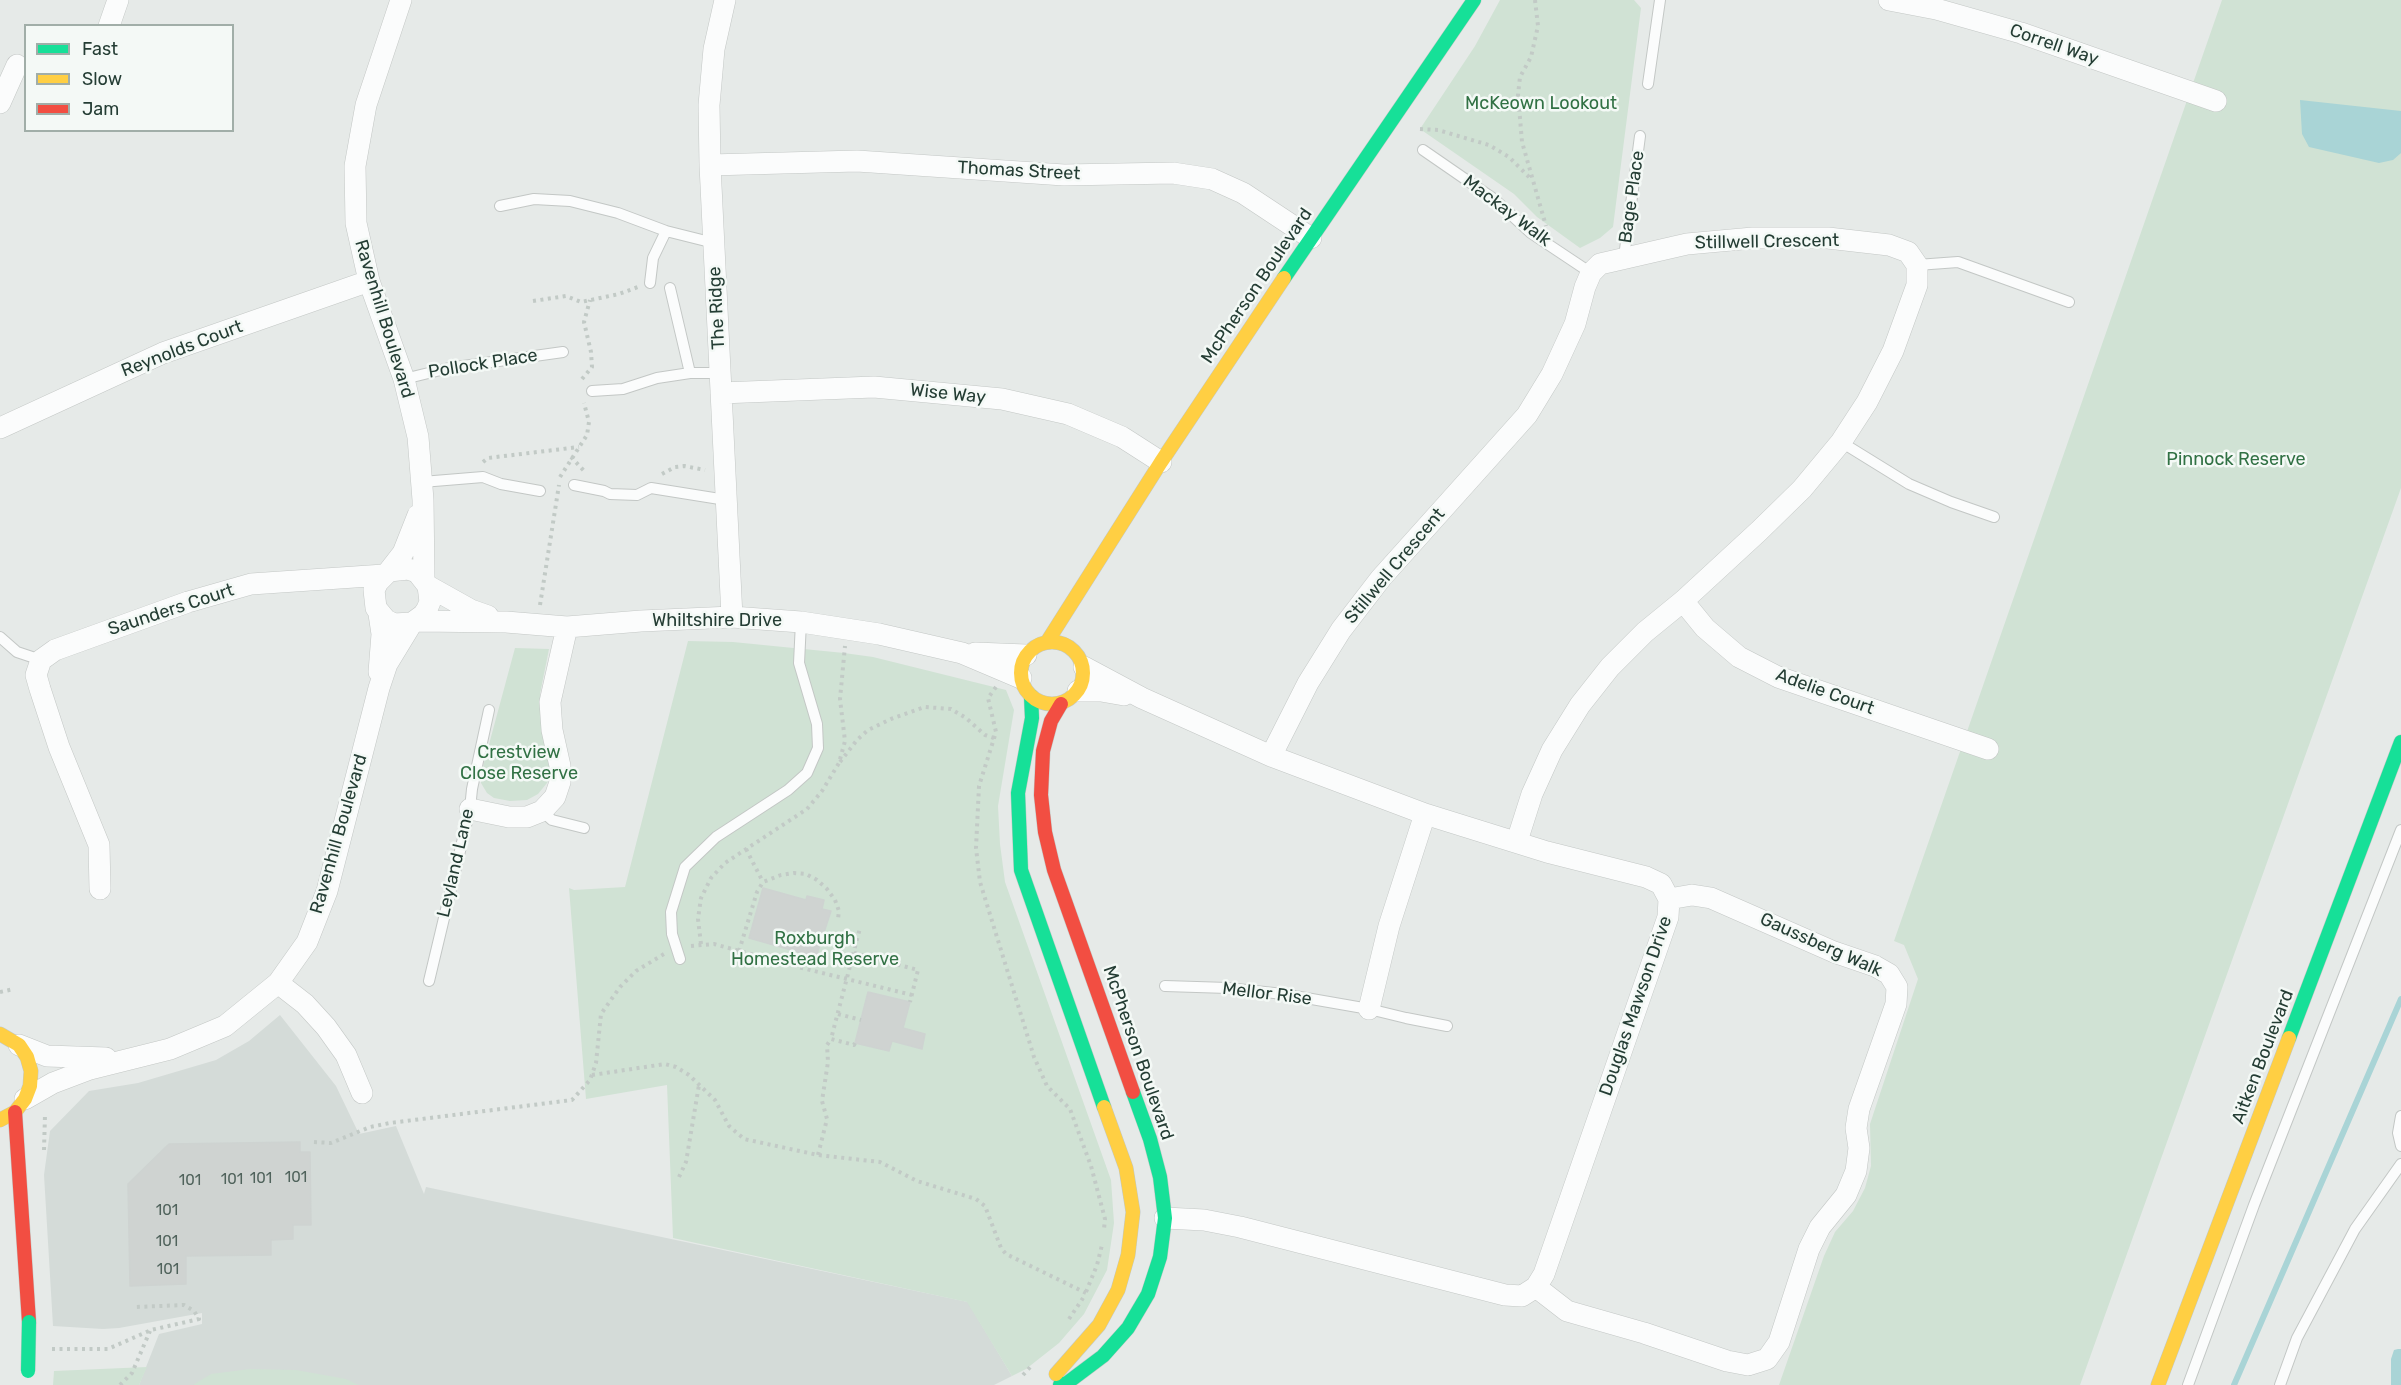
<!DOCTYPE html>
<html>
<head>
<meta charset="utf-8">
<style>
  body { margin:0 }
  #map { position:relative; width:2401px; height:1385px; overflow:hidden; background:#e6eae8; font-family:Rubik,sans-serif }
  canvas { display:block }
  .legend { position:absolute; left:24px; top:24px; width:210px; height:108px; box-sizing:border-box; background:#f4f9f6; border:2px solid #a1aea8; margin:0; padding:8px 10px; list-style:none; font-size:18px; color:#243d34 }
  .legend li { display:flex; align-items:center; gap:12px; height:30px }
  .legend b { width:30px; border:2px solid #a1aea8 }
</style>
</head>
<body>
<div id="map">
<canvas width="2401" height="1385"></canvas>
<ul class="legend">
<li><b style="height:8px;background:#16e098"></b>Fast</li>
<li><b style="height:8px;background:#ffcf43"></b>Slow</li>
<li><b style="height:8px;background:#f24e42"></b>Jam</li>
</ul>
</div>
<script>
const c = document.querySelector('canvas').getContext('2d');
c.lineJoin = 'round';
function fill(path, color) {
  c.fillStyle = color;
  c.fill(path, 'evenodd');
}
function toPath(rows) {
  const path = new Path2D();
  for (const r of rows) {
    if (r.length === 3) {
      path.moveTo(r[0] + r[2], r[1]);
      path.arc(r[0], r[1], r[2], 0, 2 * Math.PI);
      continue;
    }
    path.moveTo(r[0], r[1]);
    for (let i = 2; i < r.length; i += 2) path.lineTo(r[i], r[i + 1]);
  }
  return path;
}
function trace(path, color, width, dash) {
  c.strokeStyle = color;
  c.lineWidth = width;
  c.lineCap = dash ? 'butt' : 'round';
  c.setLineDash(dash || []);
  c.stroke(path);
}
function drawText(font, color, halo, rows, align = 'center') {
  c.font = font + ' Rubik,sans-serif';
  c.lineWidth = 5;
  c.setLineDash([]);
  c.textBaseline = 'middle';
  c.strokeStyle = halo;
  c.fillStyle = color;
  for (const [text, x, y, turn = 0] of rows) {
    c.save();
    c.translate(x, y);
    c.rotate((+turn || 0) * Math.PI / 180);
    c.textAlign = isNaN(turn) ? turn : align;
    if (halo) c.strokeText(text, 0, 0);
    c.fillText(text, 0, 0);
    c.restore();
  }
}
fill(toPath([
  [280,1015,336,1086,359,1134,396,1126,424,1194,426,1187,968,1302,1012,1376,994,1385,139,1385,159,1334,202,1324,202,1313,119,1328,103,1329,53,1326,44,1175,50,1131,89,1091,138,1083,216,1060,249,1041]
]), '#d4dbd8');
fill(toPath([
  [1500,0,1634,0,1641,8,1613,227,1600,238,1580,248,1537,217,1514,194,1420,129,1475,46],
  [2222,0,2401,0,2401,488,2080,1385,1779,1385,1824,1256,1835,1232,1853,1211,1865,1188,1871,1166,1870,1124,1918,979,1904,945,1894,941],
  [688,641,733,642,844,653,873,657,1006,690,1014,710,998,806,1000,844,1005,882,1111,1180,1114,1223,1107,1270,1084,1314,1059,1343,1026,1369,1012,1376,967,1302,673,1238,667,1085,586,1099,569,888,574,890,625,887],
  [515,648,549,649,540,694,542,723,552,772,547,783,538,794,527,800,510,801,494,798,487,793,481,783,481,774],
  [147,1367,139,1385,53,1385,54,1371],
  [250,1369,296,1370,346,1379,358,1385,193,1385,211,1374]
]), '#d0e2d4');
fill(toPath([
  [2300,100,2401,111,2401,153,2393,160,2379,163,2309,147,2302,134],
  [2398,1349,2401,1349,2401,1385,2391,1385,2391,1359,2394,1350]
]), '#a9d4d6');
trace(toPath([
  [2234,1385,2401,999]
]), '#a9d4d6', 6);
const building = toPath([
  [763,888,806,900,807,896,824,900,822,909,831,911,816,957,749,938,763,888],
  [868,992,910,1002,903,1028,925,1034,922,1049,892,1041,889,1051,855,1043,868,992],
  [300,1142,300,1152,310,1152,311,1225,293,1225,293,1239,271,1240,271,1255,186,1256,186,1284,130,1286,128,1184,169,1144,300,1142]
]);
fill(building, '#cfd3d1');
trace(building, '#ced3d1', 1.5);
const lane = toPath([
  [1648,84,1660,0],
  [1423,150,1494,199,1531,233,1591,273],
  [500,206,534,199,570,201,618,213,666,231,714,243],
  [1624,257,1640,136],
  [1917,265,1958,262,2069,302],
  [650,283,653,258,666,231],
  [670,288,690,373],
  [404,379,449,368,563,352],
  [592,391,623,389,657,378,690,373,720,373],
  [1841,442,1909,484,1951,502,1994,517],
  [422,482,483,477,501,484,540,491],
  [574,485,604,491,610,494,637,495,651,488,726,500],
  [0,637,17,652,41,660],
  [542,811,552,820,584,828],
  [680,959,672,934,671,912,685,867,716,837,788,790,807,773,818,748,817,724,799,663,801,622],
  [429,981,470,809,472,789,489,710],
  [1165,986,1228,988,1283,994,1369,1009,1406,1018,1447,1026],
  [2401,1116,2398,1133,2401,1146],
  [2188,1385,2254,1205,2401,830],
  [2280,1385,2297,1338,2355,1229,2401,1164]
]);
const street = toPath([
  [401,0,366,105,355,166,356,223,369,281,404,379,418,437,423,500,424,579],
  [725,0,714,49,709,105,710,165,732,617],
  [1889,0,1936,9,2021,33,2216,101],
  [109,26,118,0],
  [0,103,17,65],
  [710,165,857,161,1064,175,1173,173,1212,179,1243,193,1311,238],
  [721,393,874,387,1002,399,1068,414,1122,437,1161,462],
  [0,428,163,353,369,281],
  [389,571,403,553,418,515],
  [428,586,430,602,427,609,423,615,412,623,394,624,386,620,376,608,374,590,378,582,389,571,408,569,417,572,428,586,471,610,488,616],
  [1683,601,1705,628,1739,657,1778,677,1988,749],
  [417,621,506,622,567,627,641,621,732,617,801,622,879,634,962,653,1021,678],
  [975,653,1026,655],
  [1084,667,1142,698,1271,756,1425,814,1547,852,1646,877,1661,884,1669,899,1668,917,1544,1274,1536,1287,1522,1296,1505,1295,1240,1227,1204,1220,1165,1218],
  [379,672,382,634,379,614],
  [1078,691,1101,691,1124,695],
  [1271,756,1308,683,1341,630,1381,578,1527,415,1552,374,1575,324,1585,287,1591,273,1600,264,1687,244,1753,238,1828,238,1889,245,1908,252,1917,265,1917,285,1893,351,1867,402,1841,442,1802,489,1759,531,1683,601,1645,632,1610,667,1580,705,1552,750,1532,794,1517,841],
  [470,809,509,817,527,817,542,811,555,797,560,782,560,766,552,730,550,702,567,627],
  [100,889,99,845,59,747,40,689,36,675,41,660,55,650,188,602,251,584,384,575],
  [278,983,305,1004,326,1027,346,1055,362,1093],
  [1369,1009,1389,926,1425,814],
  [19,1045,47,1056,106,1058],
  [25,1099,53,1083,90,1069,170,1049,225,1026,278,983,307,942,327,891,379,688,387,664,412,623],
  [1536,1287,1567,1311,1644,1333,1727,1361,1748,1365,1767,1359,1779,1342,1809,1249,1820,1227,1846,1195,1856,1171,1859,1148,1856,1128,1859,1109,1896,1004,1897,987,1889,974,1875,966,1834,952,1711,898,1692,895,1669,899]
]);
const fast = toPath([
  [1284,278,1474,0],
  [1031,696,1032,718,1018,793,1021,870,1104,1107],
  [2289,1038,2401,742],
  [1060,1385,1067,1383,1103,1356,1128,1328,1148,1294,1160,1257,1165,1218,1160,1177,1150,1139,1133,1092]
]);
const slow = toPath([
  [1052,673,31],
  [1047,642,1161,462,1284,278],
  [0,1034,19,1045,27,1057,31,1071,30,1086,25,1099,15,1112,0,1120],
  [1056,1374,1099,1325,1118,1290,1128,1255,1133,1212,1126,1168,1104,1107],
  [2158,1385,2289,1038]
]);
const jam = toPath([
  [1061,704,1051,721,1043,751,1041,795,1045,832,1054,870,1133,1092],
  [15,1112,29,1322]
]);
trace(lane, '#c3c7c5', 12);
trace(street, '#c3c7c5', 22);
trace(fast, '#c2c8c5', 15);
trace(slow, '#c2c8c5', 15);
trace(jam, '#c2c8c5', 15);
trace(toPath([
  [1535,0,1538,26,1531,57,1520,77,1518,95,1522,142,1546,226],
  [1420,129,1438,130,1489,145,1509,157,1532,180],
  [533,301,566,296,581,302,619,294,638,287],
  [582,379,592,367,591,352,584,322,590,300],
  [571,457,585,472],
  [483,462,488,458,579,447],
  [662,474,675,467,684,466,705,470],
  [560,477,587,435,589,422,584,403],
  [540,605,559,485],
  [996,687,988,698,996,732,979,786,976,848,980,882,1034,1057,1047,1086,1070,1109,1091,1166,1105,1219,1104,1229],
  [840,762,857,740,868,730,891,719,925,707,951,709,966,718,985,735,994,738],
  [746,849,763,882],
  [701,944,698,919,701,898,711,878,725,863,807,809,822,791,839,763,845,741,840,699,845,646],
  [691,946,714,944,802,968,912,995],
  [739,951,757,892,763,882,781,875,794,873,806,874,817,880,827,889,835,900,839,911,838,919],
  [854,953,918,970,910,1002],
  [0,992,14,989],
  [838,1014,861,1020],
  [855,1043,854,1045,831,1039,860,928],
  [592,1075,665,1064,676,1067,689,1075,715,1100,729,1126,744,1139,818,1155,880,1162,917,1181,976,1199,985,1206,1001,1248,1006,1254,1086,1293],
  [314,1142,331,1143,370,1127,390,1123,572,1100,590,1080,596,1063,601,1014,620,987,636,971,664,954],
  [44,1150,45,1115],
  [818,1155,827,1119,822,1101,828,1062,827,1045,831,1039],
  [679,1177,686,1162,699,1085],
  [1086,1292,1097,1265,1102,1245],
  [1069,1319,1083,1298],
  [52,1349,108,1349,151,1330,199,1319,194,1311,184,1305,136,1307],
  [1023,1375,1033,1364],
  [120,1385,132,1373,150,1331]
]), '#c2cac6', 4, [3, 4.5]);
trace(lane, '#fbfcfc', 10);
trace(street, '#fbfcfc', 21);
trace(fast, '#16e098', 14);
trace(slow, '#ffcf43', 14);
trace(jam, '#f24e42', 14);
const fastBridge = toPath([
  [28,1371,29,1322]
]);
trace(fastBridge, '#c2c8c5', 15, []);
trace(fastBridge, '#16e098', 14);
drawText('15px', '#50635c', null, [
  ["101",296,1178],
  ["101",261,1179],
  ["101",232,1180],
  ["101",190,1181],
  ["101",167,1211],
  ["101",167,1242],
  ["101",168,1270]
]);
drawText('18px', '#243d34', '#f4f9f6', [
  ["Correll Way",2054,45,19],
  ["Thomas Street",1019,171,3],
  ["Bage Place",1632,197,-82],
  ["Mackay Walk",1507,211,37],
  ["Stillwell Crescent",1767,242,-1],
  ["McPherson Boulevard",1257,286,-56],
  ["The Ridge",717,308,-93],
  ["Ravenhill Boulevard",384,319,73],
  ["Reynolds Court",182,349,-21],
  ["Pollock Place",483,364,-9],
  ["Wise Way",948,394,6],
  ["Stillwell Crescent",1395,566,-50],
  ["Saunders Court",171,610,-18],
  ["Whiltshire Drive",717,621],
  ["Adelie Court",1825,692,20],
  ["Ravenhill Boulevard",339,834,-74],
  ["Leyland Lane",456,863,-77],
  ["Gaussberg Walk",1821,945,24],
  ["Mellor Rise",1267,994,7],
  ["Douglas Mawson Drive",1636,1006,-71],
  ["McPherson Boulevard",1138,1053,71],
  ["Aitken Boulevard",2263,1057,-69]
]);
drawText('18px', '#317144', '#f4f9f6', [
  ["McKeown Lookout",1541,104],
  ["Pinnock Reserve",2236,460],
  ["Crestview",519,753],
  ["Close Reserve",519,774],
  ["Roxburgh",815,939],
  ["Homestead Reserve",815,960]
]);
</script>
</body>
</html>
